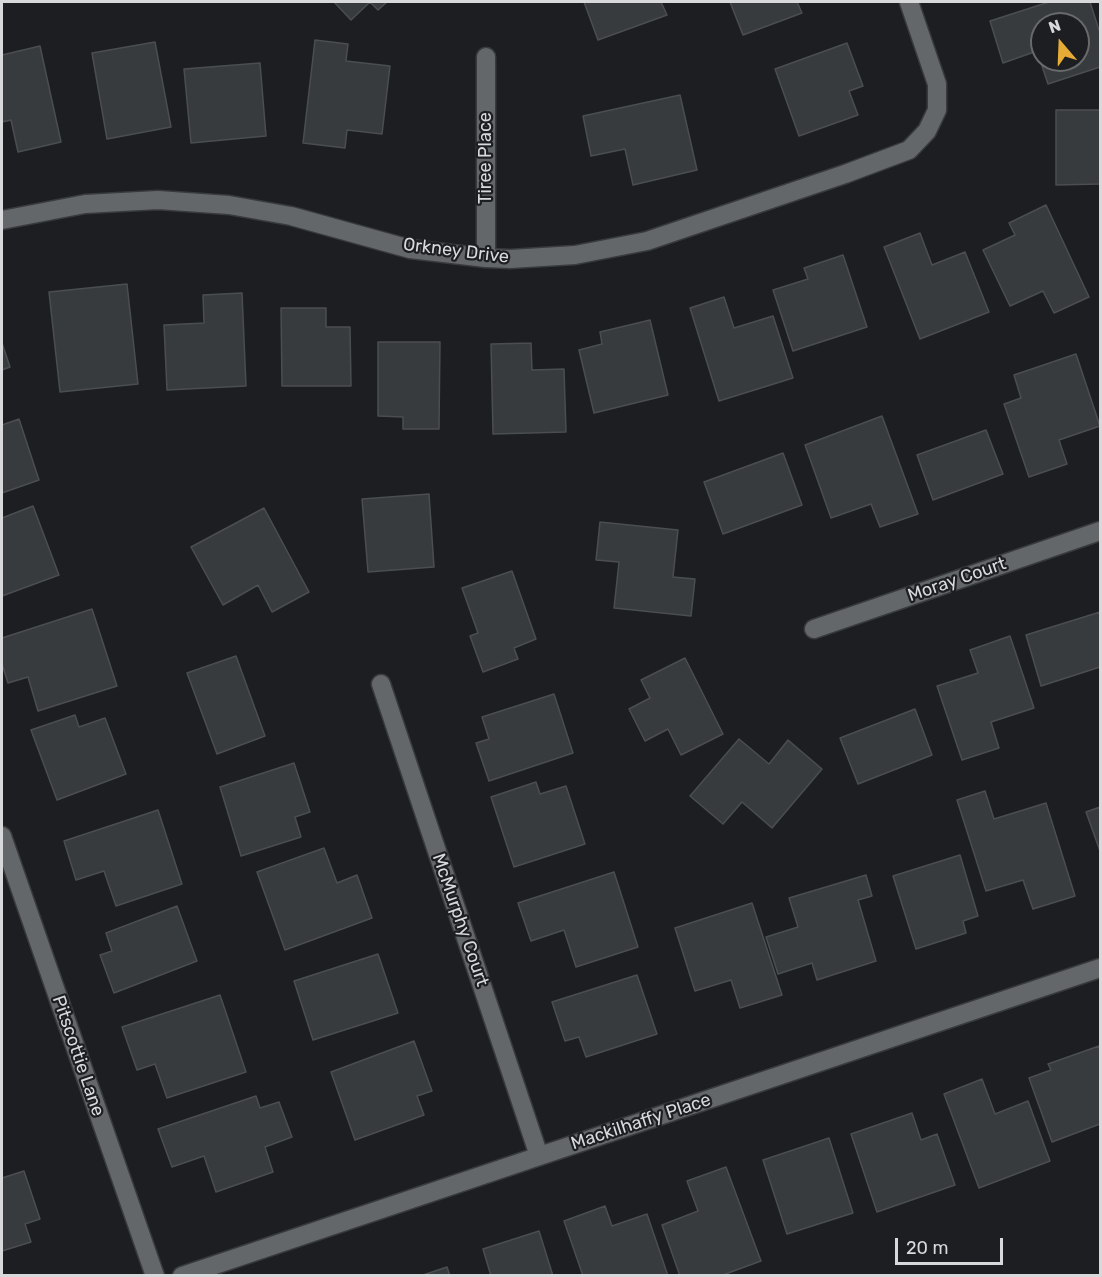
<!DOCTYPE html>
<html>
<head>
<meta charset="utf-8">
<style>
  body { margin:0 }
  #map { position:relative; width:1102px; height:1277px; overflow:hidden; background:#1c1e21; font-family:Rubik,sans-serif }
  canvas { display:block }
  .frame { position:absolute; inset:0; border:3px solid #d8d9db; pointer-events:none }
  .north { position:absolute; left:1030px; top:12px; width:60px; height:60px; box-sizing:border-box; background:#1c1e21; border:2px solid #67696b; border-radius:50%; rotate:341deg; font-size:16px; font-weight:700; line-height:24px; text-align:center; color:#d8d9db }
  .north::after { content:''; display:block; margin:auto; width:21px; height:27px; background:#e7ac36; clip-path:polygon(50% 0,100% 100%,50% 72%,0 100%) }
  .scale { position:absolute; left:895px; top:1238px; width:108px; height:27px; box-sizing:border-box; border:3px solid #d8d9db; border-top:0; padding-left:8px; font-size:18px; line-height:21px; white-space:nowrap; color:#d8d9db; -webkit-text-stroke:4px #1c1e21; paint-order:stroke }
</style>
</head>
<body>
<div id="map">
<canvas width="1102" height="1277"></canvas>
<div class="frame"></div>
<div class="north">N</div>
<div class="scale">20 m</div>
</div>
<script>
const c = document.querySelector('canvas').getContext('2d');
c.lineJoin = 'round';
function fill(path, color) {
  c.fillStyle = color;
  c.fill(path, 'evenodd');
}
function toPath(rows) {
  const path = new Path2D();
  for (const r of rows) {
    path.moveTo(r[0], r[1]);
    for (let i = 2; i < r.length; i += 2) path.lineTo(r[i], r[i + 1]);
  }
  return path;
}
function trace(path, color, width, dash) {
  c.strokeStyle = color;
  c.lineWidth = width;
  c.lineCap = dash ? 'butt' : 'round';
  c.setLineDash(dash || []);
  c.stroke(path);
}
function drawText(font, color, halo, rows, align = 'center') {
  c.font = font + ' Rubik,sans-serif';
  c.lineWidth = 4.5;
  c.setLineDash([]);
  c.textBaseline = 'middle';
  c.strokeStyle = halo;
  c.fillStyle = color;
  for (const [text, x, y, turn = 0] of rows) {
    c.save();
    c.translate(x, y);
    c.rotate((+turn || 0) * Math.PI / 180);
    c.textAlign = isNaN(turn) ? turn : align;
    if (halo) c.strokeText(text, 0, 0);
    c.fillText(text, 0, 0);
    c.restore();
  }
}
const building = toPath([
  [334,2,387,2,378,10,370,2,351,20,334,2],
  [584,2,661,2,667,15,598,40,584,2],
  [730,2,797,2,802,13,743,35,730,2],
  [1049,2,1090,2,1100,33,1100,67,1048,84,1037,51,1003,63,990,21,1049,2],
  [1042,24,1078,24,1078,60,1042,60,1042,24],
  [315,40,348,44,346,61,390,66,382,134,347,130,345,148,303,143,315,40],
  [155,42,171,127,107,139,92,53,155,42],
  [847,43,863,86,849,91,858,115,799,136,775,69,847,43],
  [40,46,61,142,18,152,11,120,2,122,2,55,40,46],
  [260,63,266,136,191,143,184,69,260,63],
  [680,95,697,170,633,185,625,149,591,156,583,116,680,95],
  [1056,110,1100,110,1100,184,1056,185,1056,110],
  [1046,205,1089,297,1054,313,1043,291,1010,306,983,250,1015,235,1009,223,1046,205],
  [920,233,932,265,965,252,989,312,920,339,884,247,920,233],
  [843,255,867,327,793,351,773,290,808,279,804,268,843,255],
  [127,284,138,384,60,392,49,292,127,284],
  [242,293,246,386,167,390,164,325,204,323,203,295,242,293],
  [724,297,734,328,773,316,793,378,719,401,690,308,724,297],
  [281,308,326,308,326,327,350,327,351,386,282,386,281,308],
  [650,320,668,395,594,413,579,350,602,344,600,332,650,320],
  [378,342,440,342,439,429,403,429,403,417,378,416,378,342],
  [2,343,10,367,2,370,2,343],
  [531,343,532,370,564,369,566,432,493,434,491,344,531,343],
  [1076,354,1100,426,1059,440,1067,464,1029,477,1004,404,1021,398,1014,375,1076,354],
  [882,416,918,514,880,527,871,504,831,518,805,445,882,416],
  [19,419,39,480,2,493,2,425,19,419],
  [986,430,1003,474,933,500,917,455,986,430],
  [783,453,802,505,723,534,704,482,783,453],
  [429,494,434,567,368,572,362,499,429,494],
  [33,506,59,575,2,596,2,518,33,506],
  [264,508,309,592,272,612,258,585,223,605,191,547,264,508],
  [600,522,678,530,673,577,695,579,691,616,614,608,619,562,596,560,600,522],
  [512,571,536,639,514,648,518,659,483,672,470,636,478,633,462,588,512,571],
  [92,609,117,686,38,711,28,677,8,683,2,664,2,638,92,609],
  [1100,612,1100,667,1041,686,1026,635,1100,612],
  [1010,636,1034,708,991,722,999,748,962,760,937,686,978,673,970,650,1010,636],
  [236,656,265,736,217,754,187,673,236,656],
  [685,658,723,734,681,755,668,729,645,741,629,709,650,698,641,680,685,658],
  [554,694,573,753,489,781,476,743,489,739,482,717,554,694],
  [915,709,932,755,858,784,840,738,915,709],
  [75,715,79,727,105,718,126,774,57,800,31,730,75,715],
  [739,739,769,764,788,740,822,769,772,828,742,802,723,824,690,796,739,739],
  [294,763,310,812,295,817,301,837,241,856,220,787,294,763],
  [536,782,540,794,566,786,585,844,514,867,491,797,536,782],
  [985,791,994,819,1046,803,1075,896,1033,909,1023,880,986,891,957,800,985,791],
  [1100,807,1100,851,1086,812,1100,807],
  [158,810,182,884,116,906,104,871,76,880,64,841,158,810],
  [324,848,337,883,357,875,372,918,285,950,257,872,324,848],
  [960,855,978,916,963,921,966,933,916,949,893,876,960,855],
  [614,872,638,947,576,967,564,930,531,941,518,903,614,872],
  [866,875,872,896,858,900,876,961,817,980,812,963,778,974,766,937,798,927,789,898,866,875],
  [752,903,782,995,740,1008,731,980,695,991,675,928,752,903],
  [177,906,197,961,114,993,100,955,112,951,106,933,177,906],
  [378,954,398,1013,313,1040,294,981,378,954],
  [637,975,657,1034,586,1057,579,1037,565,1041,552,1002,637,975],
  [220,995,246,1072,167,1098,155,1064,137,1070,122,1027,220,995],
  [414,1041,432,1091,417,1096,424,1115,355,1140,331,1072,414,1041],
  [1099,1046,1100,1050,1100,1124,1052,1142,1029,1078,1051,1070,1048,1064,1099,1046],
  [982,1079,995,1114,1028,1101,1050,1161,979,1188,944,1094,982,1079],
  [256,1096,260,1108,279,1102,292,1137,265,1147,273,1172,216,1192,204,1156,172,1167,158,1129,256,1096],
  [912,1113,921,1140,937,1134,955,1185,877,1212,851,1134,912,1113],
  [829,1138,853,1213,787,1234,763,1160,829,1138],
  [726,1167,761,1261,720,1276,680,1276,662,1225,698,1211,687,1181,726,1167],
  [24,1171,40,1219,25,1224,31,1242,2,1251,2,1178,24,1171],
  [605,1206,612,1226,647,1214,668,1276,583,1276,564,1221,605,1206],
  [539,1231,553,1276,491,1276,483,1249,539,1231],
  [447,1267,450,1276,420,1276,447,1267]
]);
fill(building, '#383b3e');
trace(building, '#4b4e51', 1.5);
const minor = toPath([
  [2,220,85,204,158,200,229,205,291,216,410,249,486,258,510,259,575,255,647,241,845,174,909,150,927,131,937,110,937,84,909,2],
  [486,258,486,57],
  [814,629,1100,531],
  [381,684,539,1156],
  [2,836,155,1276],
  [182,1276,1100,968]
]);
trace(minor, '#383a3c', 21);
trace(minor, '#63676a', 18);
drawText('18px', '#d8d9db', '#1c1e21', [
  ["Tiree Place",486,158,-90],
  ["Orkney Drive",456,251,7],
  ["Moray Court",957,580,-19],
  ["McMurphy Court",460,920,71],
  ["Pitscottie Lane",78,1056,71],
  ["Mackilhaffy Place",641,1122,-18]
]);
</script>
</body>
</html>
